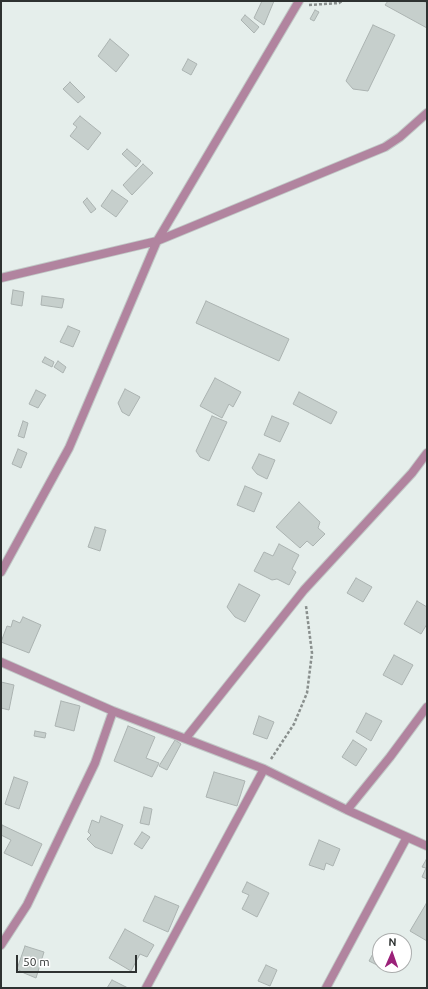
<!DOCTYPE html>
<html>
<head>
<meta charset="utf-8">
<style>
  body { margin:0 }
  #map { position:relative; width:428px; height:989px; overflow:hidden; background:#e5eeeb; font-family:Ubuntu,sans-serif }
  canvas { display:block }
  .frame { position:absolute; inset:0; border:2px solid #2e3231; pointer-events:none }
  .north { position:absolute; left:372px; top:933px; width:40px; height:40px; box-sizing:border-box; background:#fff; border:1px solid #abadad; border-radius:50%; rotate:2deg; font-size:11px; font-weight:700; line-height:16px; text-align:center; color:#2e3231 }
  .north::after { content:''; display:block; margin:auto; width:14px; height:18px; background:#9b2179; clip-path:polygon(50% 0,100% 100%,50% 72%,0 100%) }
  .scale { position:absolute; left:16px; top:955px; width:121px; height:18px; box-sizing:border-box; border:2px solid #2e3231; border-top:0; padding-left:5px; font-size:12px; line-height:14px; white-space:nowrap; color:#2e3231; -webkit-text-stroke:3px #fff; paint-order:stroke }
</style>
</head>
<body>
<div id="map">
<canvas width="428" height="989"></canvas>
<div class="frame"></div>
<div class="north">N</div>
<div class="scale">50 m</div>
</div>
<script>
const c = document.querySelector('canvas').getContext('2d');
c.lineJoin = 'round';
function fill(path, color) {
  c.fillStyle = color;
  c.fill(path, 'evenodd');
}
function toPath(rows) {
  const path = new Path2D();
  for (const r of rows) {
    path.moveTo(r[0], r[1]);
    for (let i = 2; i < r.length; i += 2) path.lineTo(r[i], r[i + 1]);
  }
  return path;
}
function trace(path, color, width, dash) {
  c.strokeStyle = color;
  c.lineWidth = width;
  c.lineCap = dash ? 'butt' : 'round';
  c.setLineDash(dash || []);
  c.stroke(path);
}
const building = toPath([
  [262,1,274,1,264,25,254,18,262,1],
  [388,1,423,1,427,3,427,28,385,5,388,1],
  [315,10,319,12,314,21,310,19,315,10],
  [245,15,259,27,254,33,241,20,245,15],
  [373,25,395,35,368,91,353,89,346,81,373,25],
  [110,39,129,55,116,72,98,56,110,39],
  [188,59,197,64,191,75,182,70,188,59],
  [70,82,85,97,78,103,63,89,70,82],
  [80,116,101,133,88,150,70,136,77,127,73,124,80,116],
  [127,149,141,161,136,167,122,154,127,149],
  [143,164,153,173,132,195,123,185,143,164],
  [112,190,128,201,116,217,101,206,112,190],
  [87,198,96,209,91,213,83,202,87,198],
  [13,290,24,292,22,306,11,304,13,290],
  [42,296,64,299,62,308,41,305,42,296],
  [206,301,289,339,279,361,196,323,206,301],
  [68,326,80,331,73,347,60,342,68,326],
  [45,357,54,362,52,367,42,362,45,357],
  [58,361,66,367,63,373,54,367,58,361],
  [215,378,241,392,233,407,229,404,222,418,200,406,215,378],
  [125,389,140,397,129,416,122,412,118,403,125,389],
  [36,390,46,395,38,408,29,404,36,390],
  [299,392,337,412,331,424,293,404,299,392],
  [212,416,227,422,209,461,200,457,196,451,212,416],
  [272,416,289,423,280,442,264,435,272,416],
  [23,421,28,423,24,438,18,436,23,421],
  [18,449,27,453,21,468,12,464,18,449],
  [259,454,275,460,267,479,257,474,252,468,259,454],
  [245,486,262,493,254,512,237,505,245,486],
  [299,502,320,522,318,528,325,534,313,546,307,541,300,548,276,527,299,502],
  [95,527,106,530,100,551,88,547,95,527],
  [279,544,299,555,292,569,296,572,289,585,277,579,272,580,254,571,264,552,273,556,279,544],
  [356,578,372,587,363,602,347,593,356,578],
  [239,584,260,595,245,622,235,617,227,607,239,584],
  [417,601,427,607,427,624,421,634,404,624,417,601],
  [23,617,41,625,29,653,1,642,7,626,11,627,13,620,20,623,23,617],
  [394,655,413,665,402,685,383,675,394,655],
  [1,682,14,685,9,710,1,708,1,682],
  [61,701,80,706,74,731,55,726,61,701],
  [366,713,382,721,371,741,356,732,366,713],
  [259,716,274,722,267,739,253,734,259,716],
  [128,726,155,737,146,758,159,763,152,777,114,761,128,726],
  [35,731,46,733,45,738,34,736,35,731],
  [175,740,181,744,167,770,159,766,175,740],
  [353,740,367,749,356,766,342,757,353,740],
  [214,772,245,781,237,806,206,797,214,772],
  [14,777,28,782,19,809,5,804,14,777],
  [144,807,152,809,149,825,140,823,144,807],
  [101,816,123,825,112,854,95,847,87,839,91,835,88,832,92,820,99,823,101,816],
  [2,825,42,844,32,866,4,853,11,840,1,835,2,825],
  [142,832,150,837,142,849,134,844,142,832],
  [319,840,340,849,333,866,326,863,324,870,309,865,319,840],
  [426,860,427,861,427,879,422,877,426,868,422,867,426,860],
  [247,882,269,893,257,917,242,909,249,895,242,892,247,882],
  [155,896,179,906,168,932,143,921,155,896],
  [426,904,427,905,427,941,410,931,426,904],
  [125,929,154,945,147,957,140,954,131,971,109,958,125,929],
  [382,937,390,941,380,941,380,965,390,965,387,970,369,961,382,937],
  [25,946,44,952,36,978,24,973,17,969,25,946],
  [266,965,277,970,270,986,258,981,266,965],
  [112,980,128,988,107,988,112,980]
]);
fill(building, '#c6cfcc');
trace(building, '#abb3b1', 1);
const minor = toPath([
  [1,278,157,241,385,147,400,137,427,113],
  [1,572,69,448,157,241,299,1],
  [1,662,113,711,264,769,347,810,427,846],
  [186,738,304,590,412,473,427,453],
  [347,810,390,757,427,707],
  [1,945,27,905,95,763,113,711],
  [146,988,264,769],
  [326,988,407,837]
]);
trace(minor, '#c0c8c6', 10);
trace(toPath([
  [309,5,339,3,342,1],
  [271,759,294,724,307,693,312,653,306,606]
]), '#898f8d', 2.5, [3, 2]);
trace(minor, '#b1849f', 8);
</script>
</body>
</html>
